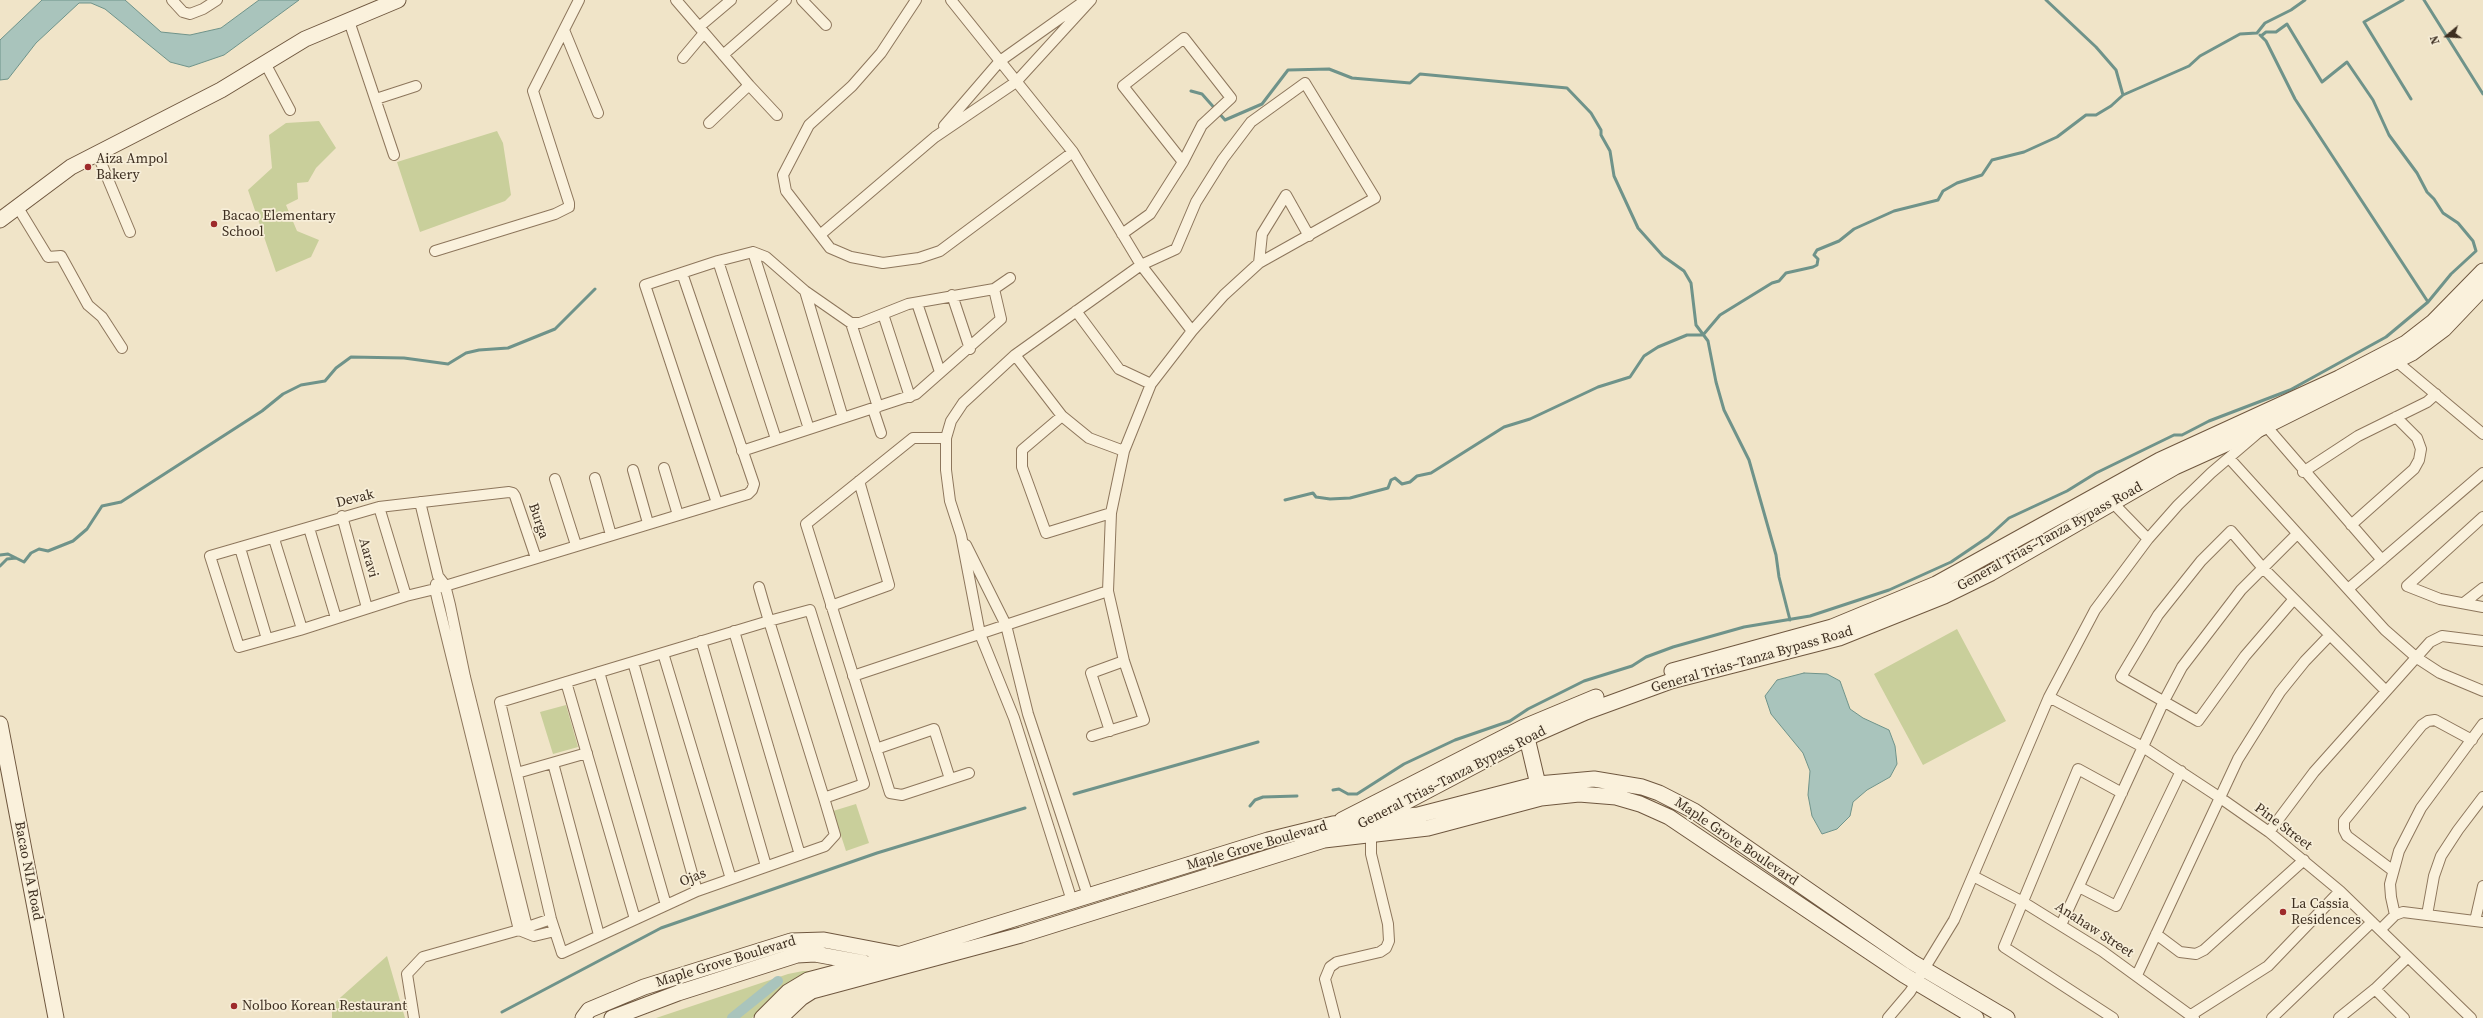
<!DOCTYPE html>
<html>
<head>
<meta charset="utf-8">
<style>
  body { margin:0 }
  #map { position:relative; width:2483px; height:1018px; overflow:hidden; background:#f0e4c8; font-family:"Source Serif 4",serif }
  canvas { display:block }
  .north { position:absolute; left:2427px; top:16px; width:40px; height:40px; -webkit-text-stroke:3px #f7eed8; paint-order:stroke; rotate:252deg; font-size:11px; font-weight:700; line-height:16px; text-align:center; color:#3d2e20 }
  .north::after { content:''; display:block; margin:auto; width:14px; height:18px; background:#3d2e20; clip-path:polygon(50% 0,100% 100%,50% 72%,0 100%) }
</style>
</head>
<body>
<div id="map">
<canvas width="2483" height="1018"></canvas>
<div class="north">N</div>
</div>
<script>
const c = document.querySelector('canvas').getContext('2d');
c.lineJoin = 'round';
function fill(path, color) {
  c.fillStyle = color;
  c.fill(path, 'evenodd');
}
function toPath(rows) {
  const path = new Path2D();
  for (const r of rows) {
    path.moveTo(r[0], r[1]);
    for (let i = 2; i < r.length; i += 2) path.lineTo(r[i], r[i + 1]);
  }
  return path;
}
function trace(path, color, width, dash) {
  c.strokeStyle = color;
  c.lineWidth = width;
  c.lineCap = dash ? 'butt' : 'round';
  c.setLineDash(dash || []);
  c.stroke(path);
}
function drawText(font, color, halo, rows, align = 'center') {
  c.font = font + ' "Source Serif 4",serif';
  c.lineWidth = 3.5;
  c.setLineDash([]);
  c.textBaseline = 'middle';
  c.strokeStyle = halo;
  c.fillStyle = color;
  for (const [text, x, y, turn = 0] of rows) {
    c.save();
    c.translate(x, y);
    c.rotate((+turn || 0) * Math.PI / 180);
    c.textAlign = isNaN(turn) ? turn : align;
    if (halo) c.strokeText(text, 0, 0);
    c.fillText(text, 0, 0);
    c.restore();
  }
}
fill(toPath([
  [319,121,336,148,316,168,308,182,297,183,298,199,286,205,297,231,319,240,311,257,276,272,248,190,272,168,269,135,286,123],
  [497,131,503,143,511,195,505,201,420,232,397,162],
  [1957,629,2006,721,1923,765,1874,674],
  [566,705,578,747,553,754,540,712],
  [856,804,869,843,846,851,833,811],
  [387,956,405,1018,332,1018,332,1005],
  [803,971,810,971,785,985,752,1018,656,1018,788,974]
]), '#c9cf9b');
const water = toPath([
  [42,0,125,0,161,32,190,35,221,28,259,0,299,0,224,55,189,67,170,62,105,9,91,3,79,3,36,43,8,79,0,80,0,40,42,0],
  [1804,673,1827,674,1840,681,1850,709,1863,718,1889,730,1895,746,1897,764,1890,777,1867,790,1853,802,1850,816,1837,829,1822,834,1812,816,1808,795,1810,771,1803,753,1771,714,1765,696,1777,680,1804,673]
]);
fill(water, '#a9c4bc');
trace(water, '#6f938a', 1);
trace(toPath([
  [2046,0,2096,47,2116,70,2123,95],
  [2403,0,2364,22,2411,99],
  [2424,0,2483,94],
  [2260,35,2266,41,2295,99,2428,302],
  [1191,91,1202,94,1225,120,1262,104,1288,70,1329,69,1352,78,1410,83,1420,74,1567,88,1591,113,1601,130,1601,135,1610,151,1614,176,1638,228,1663,256,1684,271,1691,283,1696,325,1708,341,1716,382,1724,410,1749,460,1776,555,1779,577,1790,620],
  [1285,500,1313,493,1316,497,1330,499,1350,498,1388,488,1391,480,1395,478,1402,484,1410,482,1417,476,1431,473,1504,427,1530,419,1598,387,1630,377,1644,356,1658,347,1687,335,1703,335,1720,315,1772,283,1779,281,1786,273,1813,267,1817,265,1818,259,1814,255,1817,250,1839,241,1854,229,1894,211,1938,200,1943,191,1957,183,1982,175,1992,160,2024,152,2057,137,2086,115,2096,115,2111,106,2123,95,2189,66,2200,56,2240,34,2257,33,2265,23,2291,10,2305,0],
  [0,555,8,554,24,562,31,553,39,549,48,551,73,541,87,529,102,506,121,502,262,411,283,394,301,385,325,381,336,368,351,357,404,358,448,364,466,353,479,350,508,348,555,329,595,289],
  [0,566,7,559,16,558],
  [1333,790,1339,789,1348,794,1357,794,1404,764,1455,740,1510,721,1528,709,1584,681,1632,666,1646,657,1673,647,1744,627,1810,616,1889,590,1951,562,1988,537,2009,518,2067,491,2096,473,2174,435,2182,435,2209,421,2290,390,2386,337,2428,302,2451,274,2476,251,2473,241,2458,223,2443,213,2434,199,2427,192,2417,173,2389,135,2373,100,2347,62,2322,82,2287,24,2276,32,2266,32,2261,36],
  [1074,794,1258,742],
  [1250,806,1255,800,1263,797,1297,796],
  [502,1012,661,928,877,853,1025,808]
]), '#6f938a', 3);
trace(toPath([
  [732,1018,778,981]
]), '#a9c4bc', 10);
const street = toPath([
  [172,0,183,12,190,14,203,9,217,0],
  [676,0,749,85,709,123],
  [802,0,826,25],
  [916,0,881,53,852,86,809,125,783,175,786,191,830,248,851,257,883,263,919,258,940,251,1073,152],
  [951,0,1073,152,1141,265,1192,331],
  [349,21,394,155],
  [699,27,731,0],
  [564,30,598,113],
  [723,55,786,0],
  [683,58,704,33],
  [265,63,290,110],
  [749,85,777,115],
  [376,99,416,86],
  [944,126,1000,61,1083,2],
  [97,153,130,232],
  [17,206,48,257,61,256,88,305,102,317,122,348],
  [1122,234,1150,214,1183,162,1202,125,1231,98,1184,38,1123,86,1183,162],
  [820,235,935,137,1016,82,1091,0],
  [435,251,555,214,569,207,569,203,533,91,579,0],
  [753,252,809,429],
  [718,261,776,439],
  [1259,263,1262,234,1286,195,1309,236],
  [994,289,1010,278],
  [805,291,843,418],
  [952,295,970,349],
  [917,303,940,372],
  [1076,311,1119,369,1151,384],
  [883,314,910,397],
  [851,323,878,407],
  [1015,355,1062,416,1089,438,1124,451],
  [2396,361,2483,434],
  [873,409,881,433],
  [1062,416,1022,450,1022,467,1046,533,1111,513],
  [946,438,913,438,806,524,890,793,902,795,969,773],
  [2229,458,2385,630,2417,658,2440,673,2483,691],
  [664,468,678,515],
  [633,470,648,523],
  [2303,472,2358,436,2427,402,2436,394],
  [595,478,611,535],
  [555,479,576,545],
  [420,502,438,576,445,585,450,605,465,677,527,927],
  [2112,502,2148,539],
  [717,503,645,285,718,261,753,252,766,257,805,291,851,323,860,323,908,304,994,289,1001,319,916,394,742,451],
  [379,507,406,596],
  [342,516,367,608],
  [2483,517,2407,586,2440,599,2483,607],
  [2351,525,2414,469,2419,460,2421,449,2417,438,2396,417],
  [309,528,336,618],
  [274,539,302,629],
  [966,545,1006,625,1028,714,1088,896],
  [240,548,267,639],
  [536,558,515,496,513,493,509,492,379,507,210,556,239,647,300,630,406,596,435,589,748,494,752,490,754,484,682,273],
  [436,584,435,589,438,602,519,930,534,936,555,931],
  [759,587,763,601,769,621,824,798,835,835,825,846,697,891,562,953,551,919,500,702,769,621,810,610,864,784,824,798],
  [2348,589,2483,473],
  [2294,599,2245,656,2198,721,2121,677,2158,615,2201,561,2231,531,2262,567,2385,690],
  [2465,602,2483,588],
  [831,606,889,585,859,481],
  [734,631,800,855],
  [701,641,766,866],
  [663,653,731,879],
  [633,662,697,891],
  [599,672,666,905],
  [853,676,1108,591],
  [566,682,635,919],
  [2049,697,2143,747,2219,797,2269,832,2340,891,2471,1018],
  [1110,731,1091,673,1124,661],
  [876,749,934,729,950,779],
  [553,763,599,935],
  [517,773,587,753],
  [2269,832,2314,772,2430,642,2442,636,2483,641],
  [2392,870,2347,836,2344,830,2344,821,2422,725,2428,721,2435,720,2472,740],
  [1973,876,2023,902,2102,951,2194,1018],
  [2079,887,2116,906,2181,771],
  [1072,901,1014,718,980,634,961,535,950,501,946,470,946,438,951,421,963,403,1015,355,1141,265,1176,249,1196,202,1223,159,1251,122,1305,83,1375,198,1259,263,1224,295,1192,331,1151,384,1124,451,1111,513,1108,591,1124,661,1144,720,1092,736],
  [2395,915,2391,897,2390,884,2399,851,2421,808,2483,724],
  [2427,915,2434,876,2441,856,2458,830,2483,797],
  [2475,921,2483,886],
  [2061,925,2164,701,2182,667,2241,590,2297,534],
  [2381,929,2395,915,2403,912,2483,922],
  [2156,934,2180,952,2196,954,2204,950,2304,860],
  [2137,975,2238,759,2280,692,2305,661,2330,635],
  [2375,989,2404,1018],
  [2191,1015,2268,966,2340,891],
  [414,1018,407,974,423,957,519,930,551,919],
  [1335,1018,1325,979,1330,967,1337,962,1380,952,1386,948,1389,941,1388,924,1371,854,1371,828],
  [1888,1018,1910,992,1954,920,2049,697,2095,610,2148,539,2178,505,2211,473,2266,426,2382,560],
  [2113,1018,2004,947,2078,769,2122,793],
  [2272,1018,2372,922],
  [2339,1018,2375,989,2407,958]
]);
const secondary = toPath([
  [0,220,71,167,221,90,305,39,398,0],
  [1672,671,1832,627,1936,584,2160,460,2339,378,2406,343,2433,322,2483,271],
  [0,724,56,1018],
  [1527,738,1540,793],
  [1379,816,1527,738,1586,712,1671,681,1839,638,1944,596,1991,573,2175,467,2266,426,2412,353,2444,329,2483,288],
  [1342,820,1524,727,1596,697],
  [583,1018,589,1010,644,987,791,941,824,940,897,954],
  [612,1018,678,993,797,955,815,954,864,963],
  [762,1018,788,992,808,980,869,964,1268,840,1333,824,1418,815,1538,784,1594,779,1642,787,1659,793,1694,811,1912,962,2007,1018],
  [780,1018,801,998,812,991,1021,935,1324,840,1428,828,1541,798,1579,794,1616,797,1640,804,1669,817,1904,975,1976,1018]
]);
trace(street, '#8d765c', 12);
trace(secondary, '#6f573f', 17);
trace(street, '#faf1dc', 10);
trace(secondary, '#faf1dc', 15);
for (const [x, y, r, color] of [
  [88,167,4,"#9e2a2b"],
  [214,224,4,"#9e2a2b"],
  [2283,912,4,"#9e2a2b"],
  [234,1006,4,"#9e2a2b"]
]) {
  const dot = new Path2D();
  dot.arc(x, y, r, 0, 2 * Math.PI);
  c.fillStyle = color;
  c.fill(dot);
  trace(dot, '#f7eed8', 1.5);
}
drawText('14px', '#3d2e20', '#f7eed8', [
  ["Aiza Ampol",96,159],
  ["Bakery",96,175],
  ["Bacao Elementary",222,216],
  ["School",222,232],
  ["La Cassia",2291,904],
  ["Residences",2291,920],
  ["Nolboo Korean Restaurant",242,1006]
], 'left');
drawText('14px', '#3d2e20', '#f7eed8', [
  ["Devak",355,499,-14],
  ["Burga",538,521,71],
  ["General Trias–Tanza Bypass Road",2050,537,-29],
  ["Aaravi",368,558,75],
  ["General Trias–Tanza Bypass Road",1752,660,-16],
  ["General Trias–Tanza Bypass Road",1452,778,-27],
  ["Pine Street",2283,827,37],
  ["Maple Grove Boulevard",1736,842,34],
  ["Maple Grove Boulevard",1257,846,-16],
  ["Bacao NIA Road",28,871,79],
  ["Ojas",693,878,-22],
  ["Anahaw Street",2094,930,33],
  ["Maple Grove Boulevard",726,962,-17]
]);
</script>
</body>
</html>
